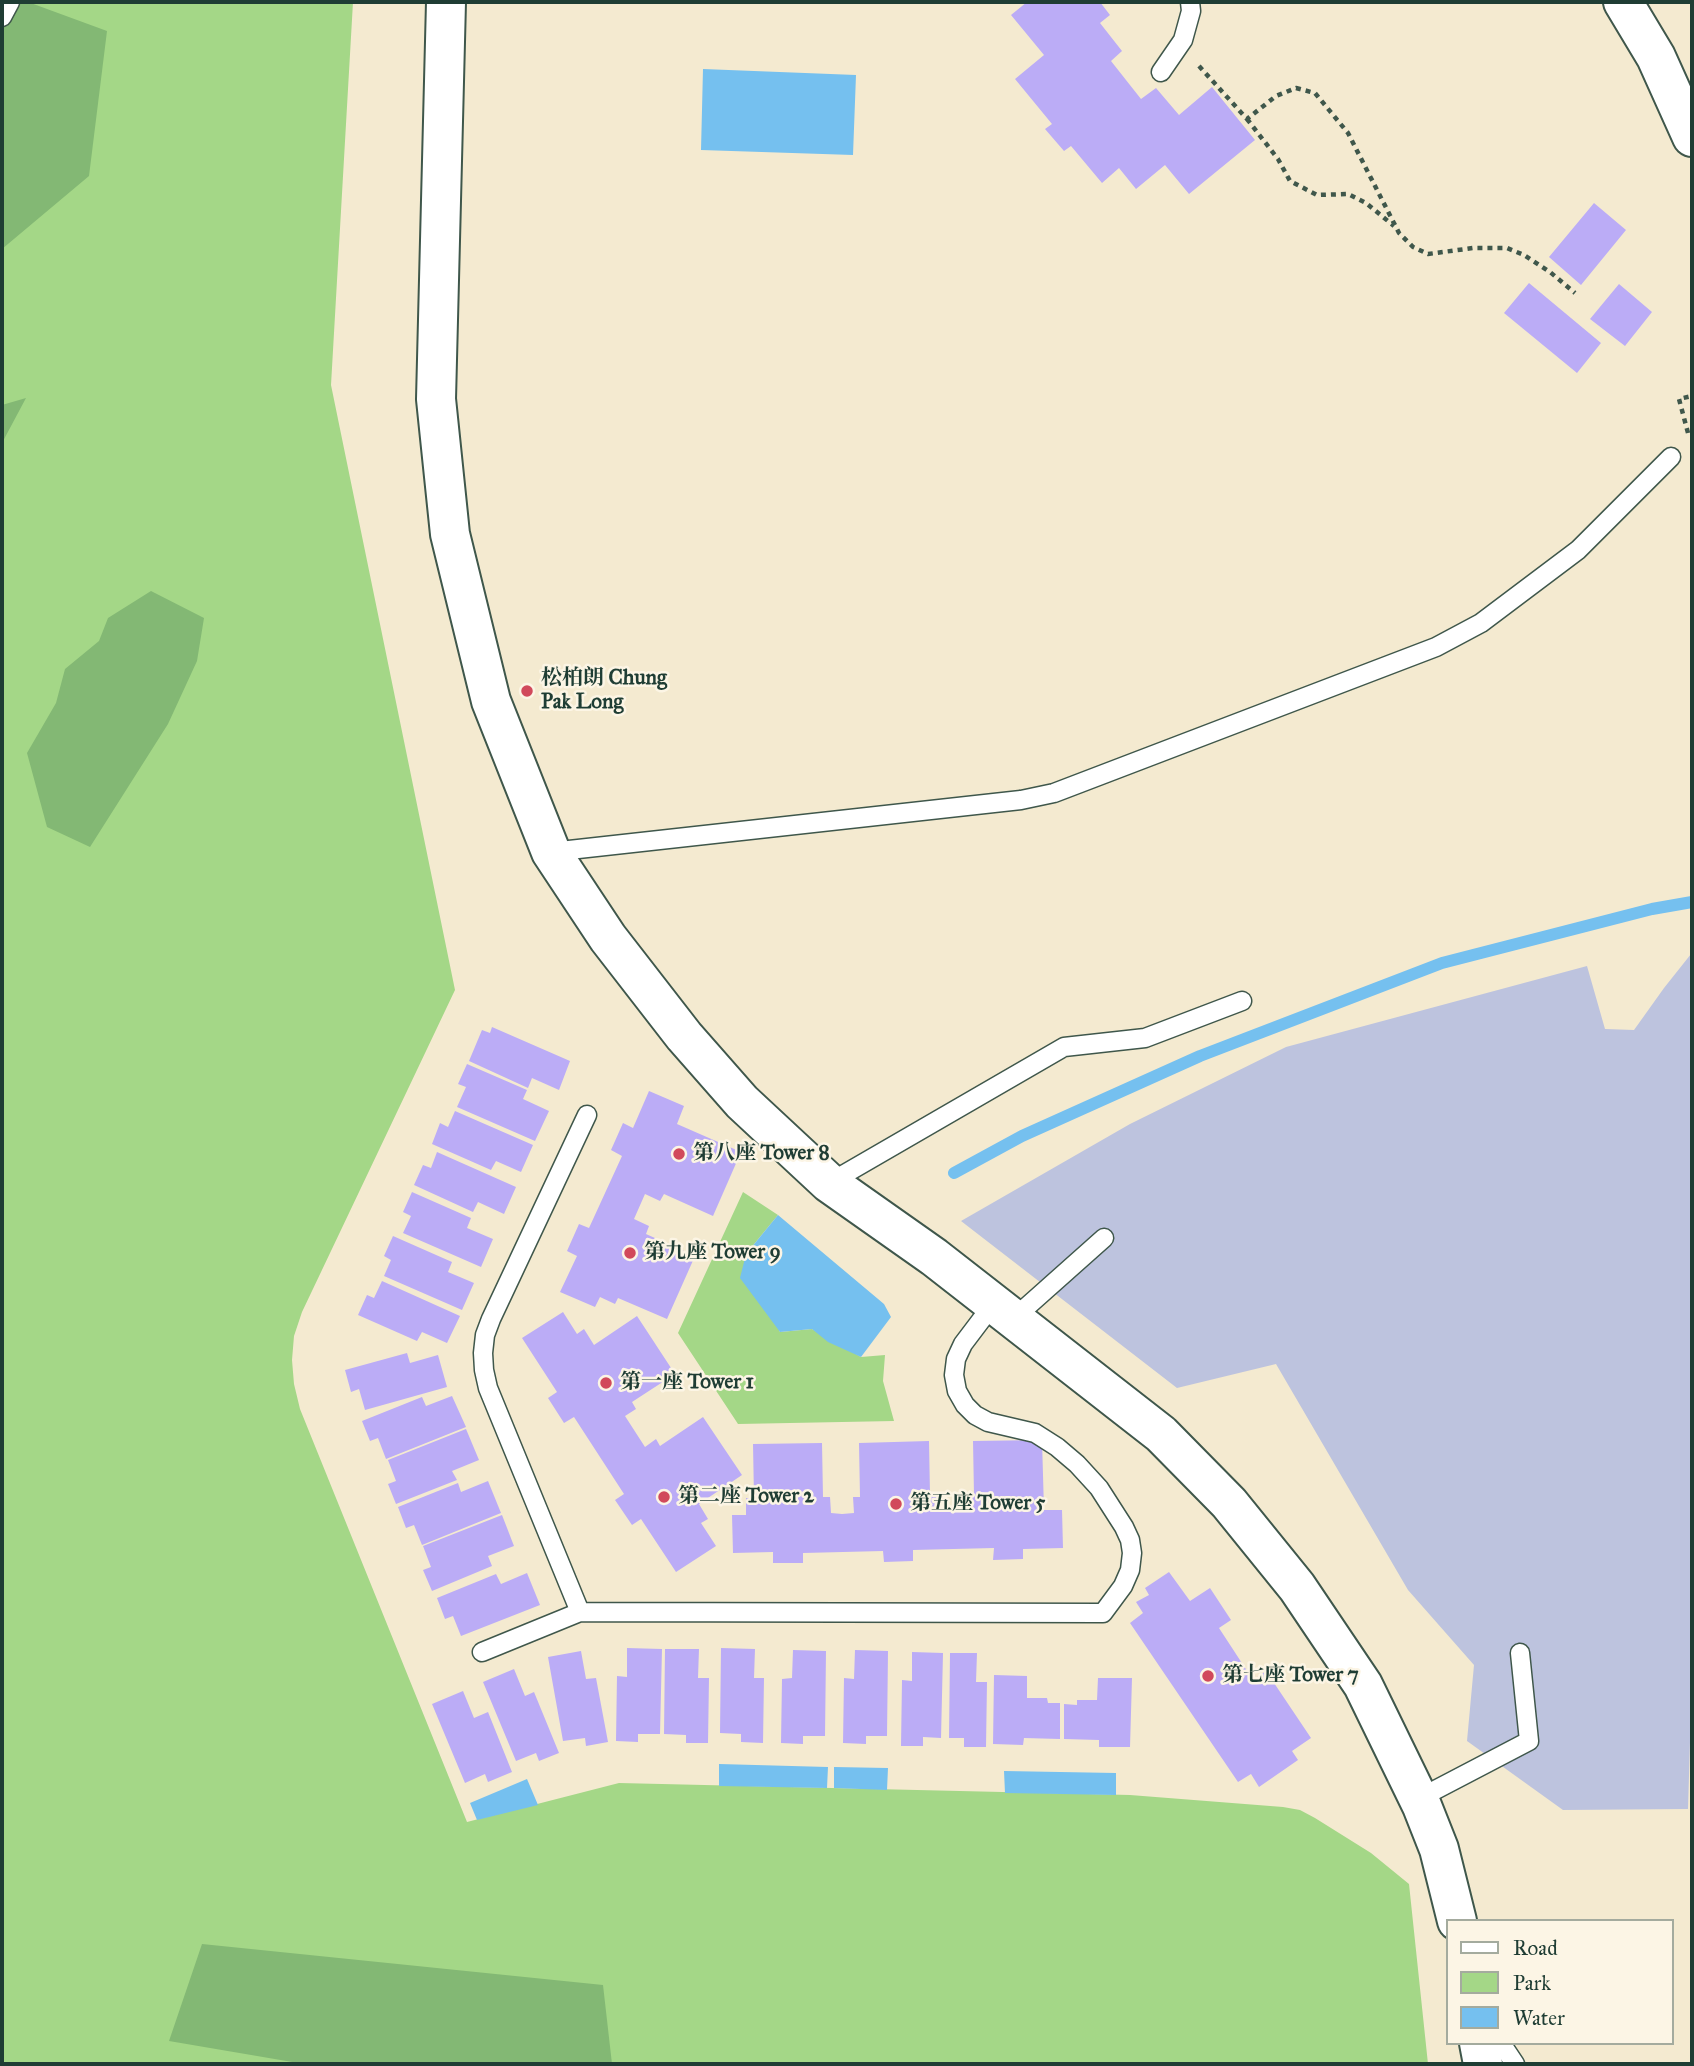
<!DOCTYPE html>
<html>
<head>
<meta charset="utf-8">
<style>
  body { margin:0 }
  #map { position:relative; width:1694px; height:2066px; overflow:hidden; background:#f4ead0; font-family:"IM FELL Great Primer",serif }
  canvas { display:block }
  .frame { position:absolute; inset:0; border:4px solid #1f3d34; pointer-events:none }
  .legend { position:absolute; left:1446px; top:1919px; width:228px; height:126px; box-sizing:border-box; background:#fcf5e5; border:2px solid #a4ab9e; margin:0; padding:9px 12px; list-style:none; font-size:21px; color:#1f3d34 }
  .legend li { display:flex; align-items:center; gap:14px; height:35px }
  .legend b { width:35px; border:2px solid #a4ab9e }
</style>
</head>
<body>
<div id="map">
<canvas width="1694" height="2066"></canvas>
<div class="frame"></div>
<ul class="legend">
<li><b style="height:9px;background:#fff"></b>Road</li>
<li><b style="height:19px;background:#a4d787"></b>Park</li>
<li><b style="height:19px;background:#75c0ef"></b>Water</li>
</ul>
</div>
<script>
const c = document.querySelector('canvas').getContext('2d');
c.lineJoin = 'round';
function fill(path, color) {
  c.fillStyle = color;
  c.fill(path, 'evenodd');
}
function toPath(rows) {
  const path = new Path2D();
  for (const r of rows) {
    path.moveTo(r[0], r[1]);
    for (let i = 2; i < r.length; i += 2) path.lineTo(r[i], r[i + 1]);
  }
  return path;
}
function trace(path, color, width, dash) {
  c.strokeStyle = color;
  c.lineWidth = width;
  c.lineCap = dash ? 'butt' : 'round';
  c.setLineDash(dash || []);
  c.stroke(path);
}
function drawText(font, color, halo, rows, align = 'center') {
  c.font = font + ' "IM FELL Great Primer","Noto Serif SC",serif';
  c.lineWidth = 5;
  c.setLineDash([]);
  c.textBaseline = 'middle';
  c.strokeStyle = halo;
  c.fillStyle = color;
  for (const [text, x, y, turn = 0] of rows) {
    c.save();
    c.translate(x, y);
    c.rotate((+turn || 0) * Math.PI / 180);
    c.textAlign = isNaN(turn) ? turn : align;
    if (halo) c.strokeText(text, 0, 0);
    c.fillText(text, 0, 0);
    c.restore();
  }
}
fill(toPath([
  [1691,954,1692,955,1692,1675,1688,1809,1563,1810,1467,1741,1474,1665,1408,1590,1276,1364,1177,1388,961,1221,1130,1124,1286,1047,1587,966,1605,1029,1634,1030,1664,988]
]), '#bdc3de');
fill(toPath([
  [2,2,353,2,331,385,455,990,302,1312,294,1336,292,1360,294,1384,300,1409,467,1822,619,1783,1130,1795,1283,1807,1300,1810,1315,1818,1371,1853,1409,1884,1428,2064,2,2064],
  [743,1192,778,1215,746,1254,780,1332,812,1329,861,1357,885,1355,883,1381,894,1421,738,1424,678,1333]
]), '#a4d787');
fill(toPath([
  [2,2,28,2,107,31,89,176,2,249],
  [26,398,2,443,2,405],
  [151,591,204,618,197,661,168,724,90,847,47,827,27,753,56,703,65,669,99,641,108,618],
  [202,1944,603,1985,612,2064,304,2064,169,2041]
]), '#83b874');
fill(toPath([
  [703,69,856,75,853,155,701,150],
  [778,1215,884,1304,891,1317,861,1357,828,1342,812,1329,780,1332,740,1278,746,1254],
  [719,1764,828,1767,827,1788,719,1786],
  [834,1767,888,1768,887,1790,834,1788],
  [1004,1771,1116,1773,1116,1795,1005,1793],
  [527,1779,538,1805,477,1820,470,1803]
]), '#75c0ef');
trace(toPath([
  [954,1173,1022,1136,1200,1056,1442,963,1652,909,1692,902]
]), '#75c0ef', 12);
fill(toPath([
  [1027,2,1100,2,1110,15,1100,23,1122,51,1111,61,1141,99,1156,88,1179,115,1212,87,1255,140,1189,194,1165,165,1136,189,1119,168,1102,183,1071,146,1064,151,1045,129,1052,124,1015,79,1044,55,1011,15],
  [1594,203,1626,230,1581,285,1549,257],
  [1529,283,1601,343,1577,373,1504,313],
  [1619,284,1652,312,1625,346,1590,319],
  [492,1027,570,1061,559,1090,532,1078,528,1088,469,1061,482,1030,490,1033],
  [467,1064,527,1090,523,1099,549,1111,535,1141,457,1107,466,1087,458,1084],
  [649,1091,684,1106,677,1124,741,1152,713,1216,664,1194,660,1201,645,1194,634,1219,649,1226,646,1234,695,1256,667,1319,618,1298,615,1304,600,1297,595,1307,560,1292,577,1256,567,1251,579,1224,589,1228,622,1156,611,1150,623,1123,633,1128],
  [455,1111,533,1145,521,1172,496,1161,491,1170,432,1144,440,1123,448,1127],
  [437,1152,516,1187,504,1214,478,1202,473,1212,414,1185,423,1165,431,1168],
  [412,1192,471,1218,467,1228,493,1239,481,1267,403,1233,411,1216,403,1212],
  [393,1236,452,1262,448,1272,474,1283,462,1310,384,1276,391,1260,384,1256],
  [382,1281,460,1316,447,1343,422,1332,417,1341,358,1315,367,1295,374,1298],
  [563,1312,577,1334,584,1329,594,1345,637,1316,675,1374,632,1402,636,1409,625,1416,645,1447,656,1439,660,1446,703,1417,742,1475,699,1504,708,1519,701,1523,716,1546,676,1572,641,1519,632,1525,615,1500,624,1494,574,1417,564,1423,548,1398,557,1392,522,1338],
  [407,1353,410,1363,438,1355,447,1387,365,1410,359,1389,351,1392,345,1370],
  [452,1396,466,1427,386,1459,378,1438,370,1441,362,1421,422,1397,426,1406],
  [466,1429,479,1460,452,1471,457,1480,396,1504,388,1484,396,1481,388,1460],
  [1042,1440,1044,1510,1062,1510,1063,1548,1023,1549,1023,1559,993,1560,994,1548,913,1550,913,1561,884,1562,883,1551,803,1553,803,1563,773,1563,773,1552,733,1553,732,1515,746,1515,746,1498,754,1498,753,1444,822,1443,823,1497,830,1497,831,1513,842,1514,854,1513,853,1497,860,1497,859,1443,929,1441,930,1495,938,1495,938,1512,966,1511,965,1495,974,1495,973,1441],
  [488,1481,501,1513,422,1545,414,1525,406,1528,398,1507,458,1483,461,1492],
  [502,1515,514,1546,488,1556,492,1566,432,1591,423,1570,431,1567,423,1546],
  [1169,1572,1190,1601,1210,1588,1231,1620,1219,1628,1253,1680,1266,1671,1311,1738,1292,1751,1298,1760,1259,1787,1251,1774,1238,1782,1130,1623,1143,1613,1136,1602,1149,1595,1145,1588],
  [527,1573,540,1605,461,1636,453,1616,445,1619,437,1598,496,1574,501,1584],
  [627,1648,662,1649,660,1734,638,1734,638,1742,616,1741,617,1676,627,1677],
  [721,1648,755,1649,754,1678,764,1678,763,1743,741,1742,741,1734,720,1733],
  [665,1649,699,1649,698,1678,709,1678,708,1743,686,1743,686,1735,664,1734],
  [793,1650,826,1651,825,1736,803,1736,803,1744,781,1743,782,1679,792,1678],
  [855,1650,888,1651,887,1736,866,1736,866,1744,843,1743,844,1678,854,1679],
  [581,1651,586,1679,596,1678,608,1742,586,1746,585,1738,563,1741,548,1657],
  [912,1652,943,1653,941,1738,923,1737,923,1746,901,1746,902,1680,912,1681],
  [950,1653,977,1653,976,1682,987,1682,986,1747,964,1747,964,1738,949,1738],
  [514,1669,525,1696,534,1692,559,1753,539,1761,536,1753,516,1761,483,1682],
  [994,1675,1027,1676,1027,1698,1047,1698,1048,1703,1060,1703,1060,1739,1024,1738,1023,1745,993,1744],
  [1098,1678,1132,1678,1130,1747,1099,1747,1099,1740,1064,1739,1064,1704,1077,1705,1077,1700,1097,1700],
  [463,1691,474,1718,488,1712,512,1772,488,1782,485,1774,465,1783,432,1704]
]), '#bbacf6');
const service = toPath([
  [2,17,10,2],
  [1161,72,1183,40,1191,11,1190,2],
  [551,852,1021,800,1054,793,1436,647,1481,623,1578,550,1671,457],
  [829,1183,1064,1047,1145,1038,1242,1001],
  [1013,1319,1104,1238],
  [580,1612,488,1388,484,1370,483,1353,485,1335,491,1319,587,1115],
  [482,1652,580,1612,1103,1613,1123,1586,1130,1570,1132,1553,1130,1540,1124,1527,1099,1488,1077,1464,1057,1447,1035,1433,988,1422,975,1415,965,1405,957,1391,954,1375,956,1359,963,1344,994,1303],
  [1418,1799,1529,1741,1520,1653],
  [1501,2043,1515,2064]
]);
const secondary = toPath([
  [446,2,436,399,450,534,491,701,551,852,608,938,684,1036,742,1102,829,1183,934,1257,1161,1434,1229,1503,1297,1587,1363,1685,1422,1806,1439,1849,1457,1921],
  [1479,2043,1483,2064]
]);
const motorway = toPath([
  [1623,2,1656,57,1692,137]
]);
trace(service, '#3f574b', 21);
trace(secondary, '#3f574b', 42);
trace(motorway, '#3f574b', 42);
trace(toPath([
  [1199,66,1247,119,1276,96,1296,88,1315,93,1348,133,1399,233,1413,247,1428,254,1473,248,1507,248,1524,255,1550,272,1575,293],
  [1247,119,1278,159,1290,181,1317,195,1348,194,1366,203,1394,226],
  [1688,433,1679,399,1692,396]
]), '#3f574b', 4.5, [5, 5]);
trace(service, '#fff', 18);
trace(secondary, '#fff', 38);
trace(motorway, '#fff', 38);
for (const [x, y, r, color] of [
  [527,691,7,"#d1495b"],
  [679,1154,7,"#d1495b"],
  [630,1253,7,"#d1495b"],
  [606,1383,7,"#d1495b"],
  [664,1497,7,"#d1495b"],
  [896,1504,7,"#d1495b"],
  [1208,1676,7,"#d1495b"]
]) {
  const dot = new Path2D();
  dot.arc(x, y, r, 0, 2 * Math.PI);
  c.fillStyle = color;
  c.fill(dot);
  trace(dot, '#fcf5e5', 2.5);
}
drawText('bold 21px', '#1f3d34', '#fcf5e5', [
  ["松柏朗 Chung",541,679],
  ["Pak Long",541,703],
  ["第八座 Tower 8",693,1154],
  ["第九座 Tower 9",644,1253],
  ["第一座 Tower 1",620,1383],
  ["第二座 Tower 2",678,1497],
  ["第五座 Tower 5",910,1504],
  ["第七座 Tower 7",1222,1676]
], 'left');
</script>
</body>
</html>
